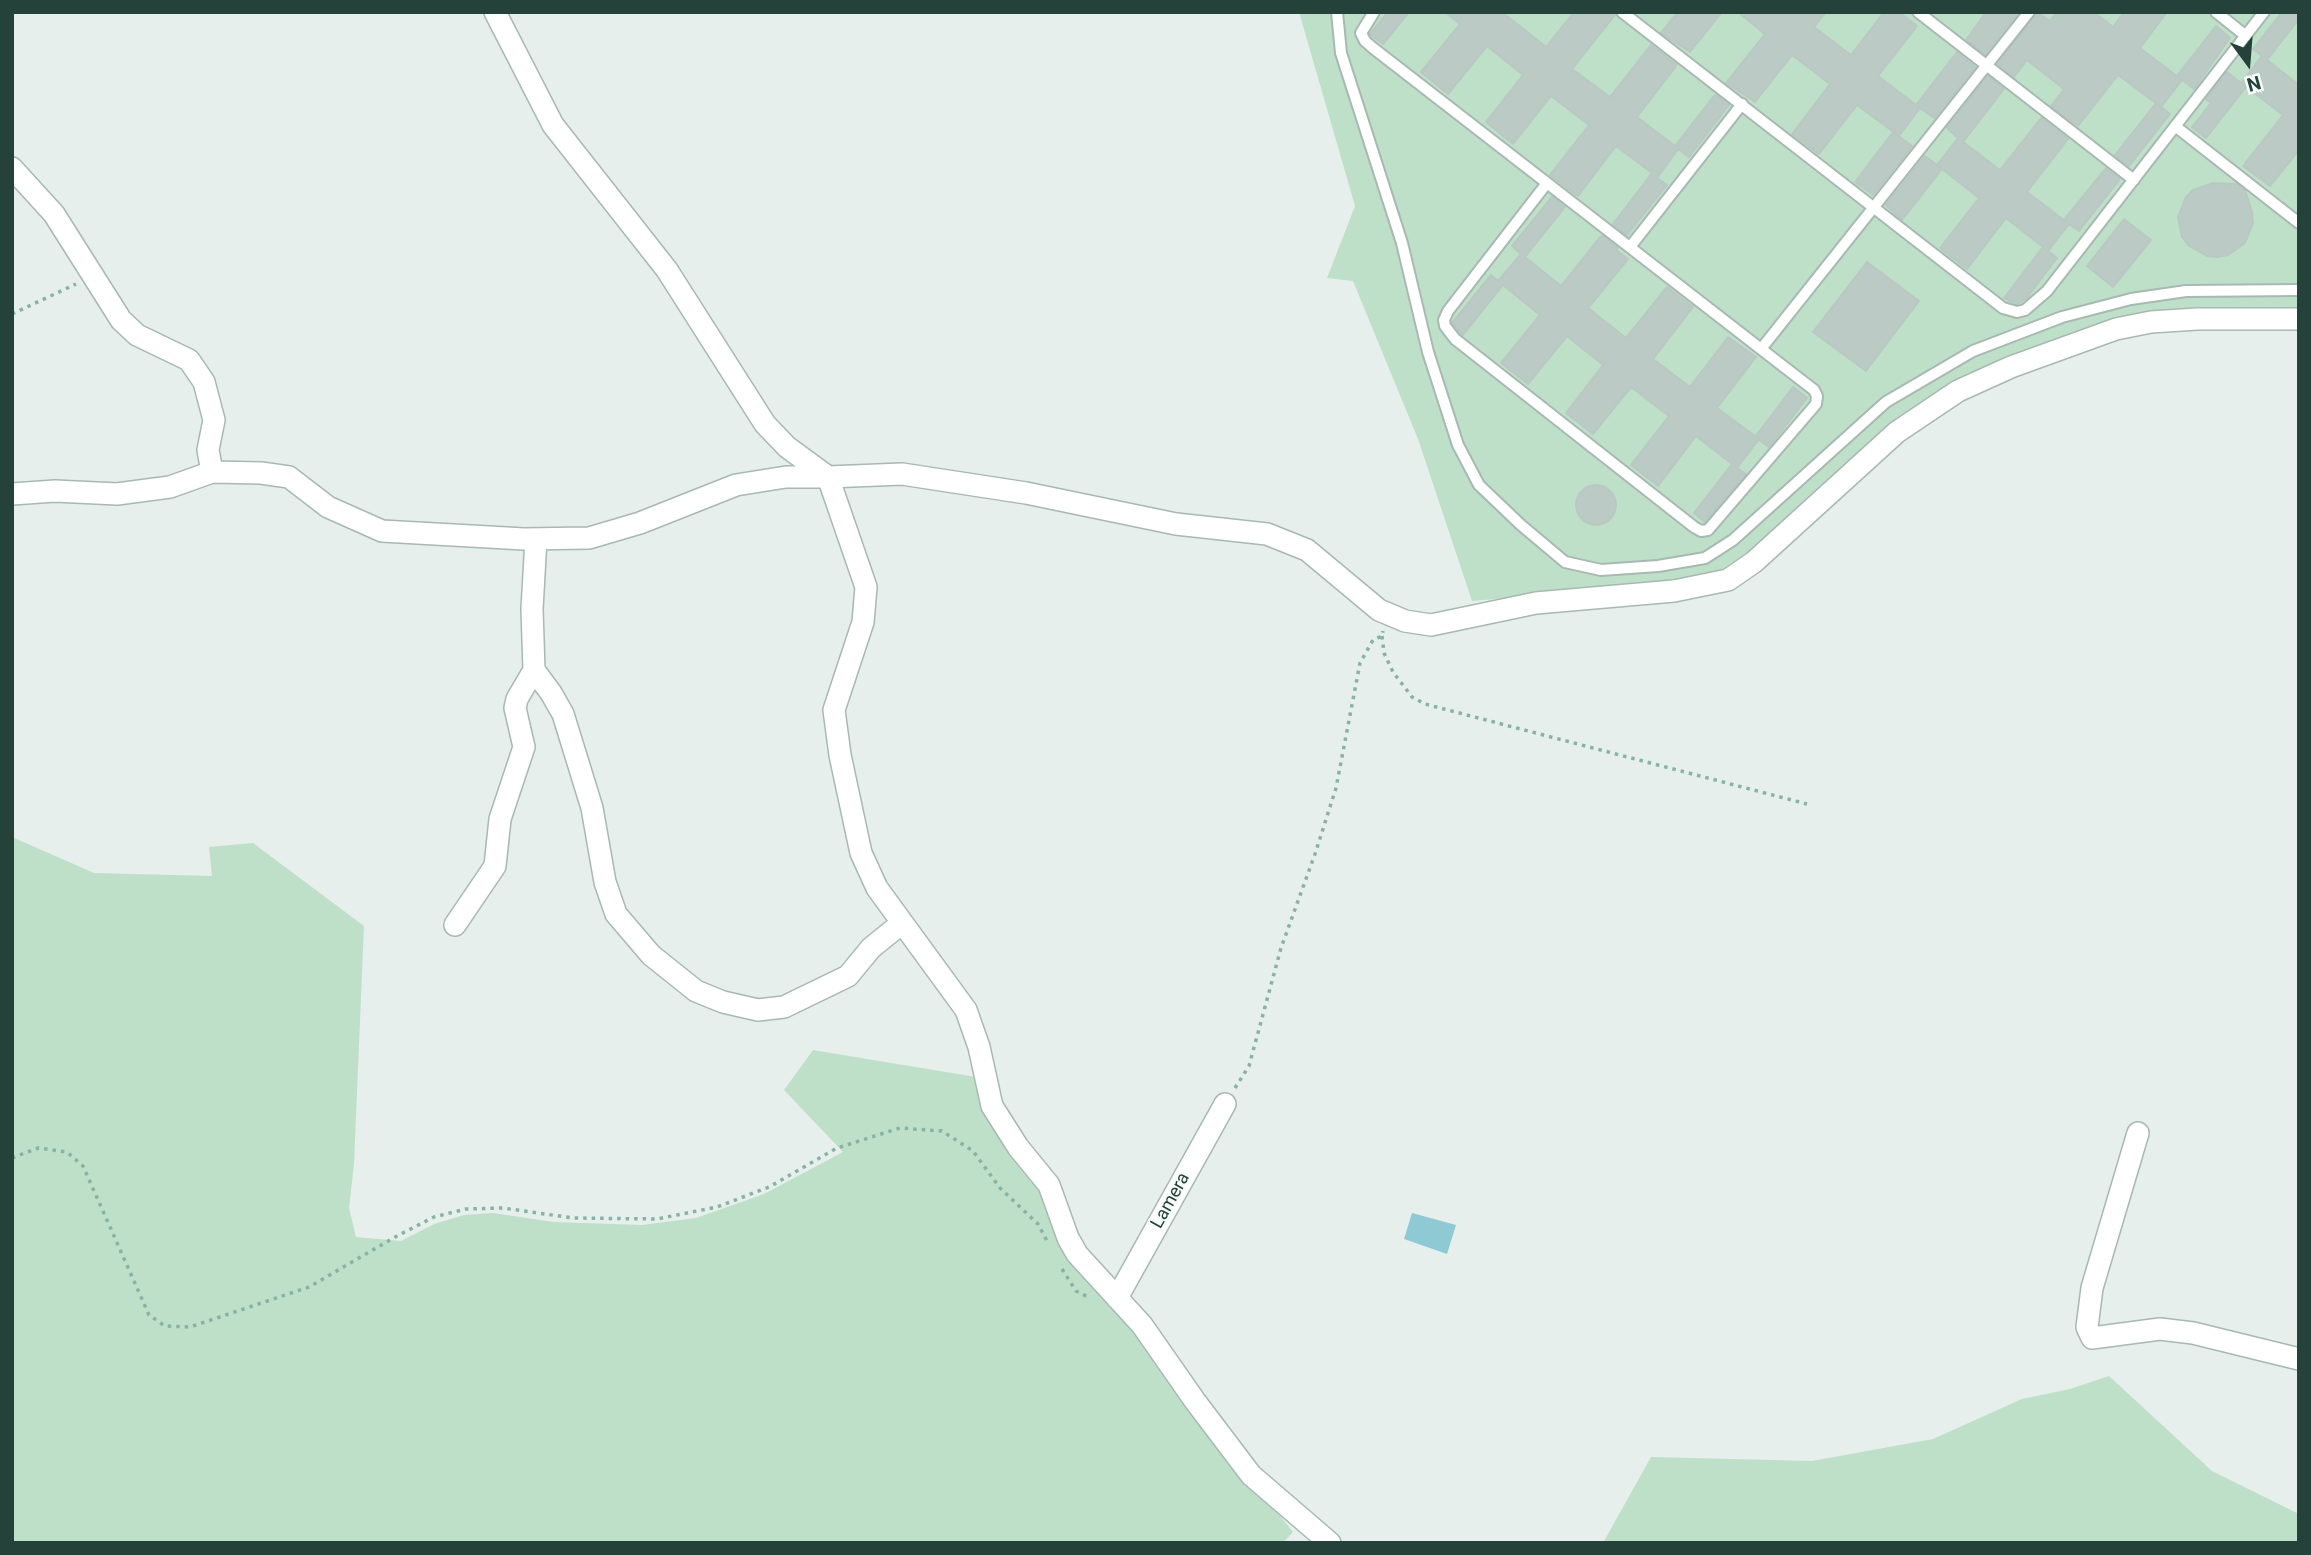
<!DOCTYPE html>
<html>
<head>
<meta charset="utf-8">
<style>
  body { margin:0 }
  #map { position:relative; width:2311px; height:1555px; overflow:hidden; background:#e6efeb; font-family:Roboto,sans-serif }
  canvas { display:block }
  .frame { position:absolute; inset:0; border:14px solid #24423a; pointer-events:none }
  .north { position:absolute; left:2213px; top:28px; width:70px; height:70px; -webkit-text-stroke:5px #f7fbf9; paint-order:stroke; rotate:164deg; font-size:19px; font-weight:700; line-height:28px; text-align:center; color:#24423a }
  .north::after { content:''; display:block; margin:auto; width:24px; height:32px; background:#24423a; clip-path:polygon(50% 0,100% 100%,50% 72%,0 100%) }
</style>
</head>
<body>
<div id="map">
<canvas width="2311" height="1555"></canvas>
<div class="frame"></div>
<div class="north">N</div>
</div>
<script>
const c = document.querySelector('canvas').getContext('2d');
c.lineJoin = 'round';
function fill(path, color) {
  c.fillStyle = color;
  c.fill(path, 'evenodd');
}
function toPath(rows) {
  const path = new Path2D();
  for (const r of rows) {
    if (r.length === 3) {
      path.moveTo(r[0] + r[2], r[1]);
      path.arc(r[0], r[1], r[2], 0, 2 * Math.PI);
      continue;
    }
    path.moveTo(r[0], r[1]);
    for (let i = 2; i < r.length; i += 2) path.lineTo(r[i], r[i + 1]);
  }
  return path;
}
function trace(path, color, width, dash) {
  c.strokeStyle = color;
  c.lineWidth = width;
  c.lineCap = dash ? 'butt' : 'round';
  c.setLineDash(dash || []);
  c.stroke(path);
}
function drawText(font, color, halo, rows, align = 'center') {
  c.font = font + ' Roboto,sans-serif';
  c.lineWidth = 5;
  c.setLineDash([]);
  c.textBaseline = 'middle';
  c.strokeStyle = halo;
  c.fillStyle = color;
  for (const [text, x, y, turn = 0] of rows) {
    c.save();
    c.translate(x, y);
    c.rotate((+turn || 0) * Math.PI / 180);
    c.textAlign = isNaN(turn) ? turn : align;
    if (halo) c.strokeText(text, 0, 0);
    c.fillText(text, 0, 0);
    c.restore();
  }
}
fill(toPath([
  [1299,12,2299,12,2299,314,2199,314,2002,365,1749,557,1701,582,1472,601,1418,439,1353,281,1327,278,1355,206],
  [12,837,94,873,212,876,209,847,253,843,364,926,354,1164,349,1208,356,1237,401,1241,434,1224,464,1215,493,1213,554,1222,642,1225,696,1218,764,1194,843,1152,784,1090,813,1050,976,1077,1035,1172,1088,1275,1293,1532,1283,1543,12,1543],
  [2109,1376,2212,1471,2299,1514,2299,1543,1603,1543,1651,1457,1812,1461,1933,1439,2022,1399,2070,1389]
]), '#bfe0c8');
fill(toPath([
  [1412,1213,1456,1225,1447,1254,1404,1239]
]), '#8ec9d4');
const building = toPath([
  [1388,12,1409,12,1383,44,1370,34,1388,12],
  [1445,12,1502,12,1546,47,1574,12,1614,12,1615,15,1572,69,1610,97,1651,45,1677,65,1637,117,1675,146,1713,97,1716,95,1729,105,1689,157,1678,149,1657,178,1667,185,1627,235,1613,224,1652,173,1616,146,1578,196,1550,175,1589,125,1551,96,1513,144,1486,122,1523,75,1487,46,1448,94,1421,72,1460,24,1445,12],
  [1678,12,1722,12,1690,52,1661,33,1678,12],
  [1738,12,1826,12,1814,27,1851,55,1884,12,1899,12,1917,26,1878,76,1920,108,1899,136,1857,105,1819,154,1792,134,1830,84,1792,55,1755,102,1726,83,1765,34,1738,12],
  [1986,12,2019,12,1985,54,1966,40,1986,12],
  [2037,12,2050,21,2057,12,2094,12,2113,27,2124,12,2167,12,2140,48,2182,80,2161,107,2118,75,2078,126,2051,106,2064,89,2027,60,2014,77,1998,64,2037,12],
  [2282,12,2299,12,2299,19,2267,60,2299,85,2299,150,2270,186,2243,166,2283,115,2241,83,2262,56,2253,49,2282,12],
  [2216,26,2230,38,2194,89,2177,76,2216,26],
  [1957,52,1975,67,1934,118,1916,105,1957,52],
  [2227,72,2246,87,2206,138,2192,127,2211,103,2206,99,2227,72],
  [1988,76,2004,89,1963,142,2000,170,2041,118,2068,139,2027,192,2069,224,2048,251,2057,258,2026,299,2017,304,2004,298,2043,247,2006,218,1967,269,1940,248,1979,198,1937,165,1958,138,1947,128,1988,76],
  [2156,103,2170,114,2129,166,2115,155,2156,103],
  [1893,132,1912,146,1873,195,1855,182,1893,132],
  [1925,156,1942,169,1902,220,1886,205,1925,156],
  [2106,168,2120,179,2079,231,2064,220,2106,168],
  [2213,183,2237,184,2245,190,2252,212,2253,223,2245,243,2228,255,2218,257,2207,256,2189,246,2182,237,2178,217,2186,197,2193,190,2213,183],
  [1552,197,1565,207,1525,257,1561,286,1600,237,1603,236,1618,248,1616,250,1628,259,1588,308,1626,338,1667,287,1693,307,1653,359,1690,387,1728,337,1756,357,1717,408,1759,439,1737,468,1746,474,1705,522,1694,513,1732,464,1736,467,1696,436,1658,486,1631,465,1669,416,1631,387,1593,434,1566,413,1603,365,1567,336,1528,384,1501,363,1540,315,1503,285,1463,335,1452,323,1491,275,1498,281,1521,254,1512,246,1552,197],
  [2124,219,2151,240,2113,287,2087,266,2124,219],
  [1867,262,1919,301,1866,371,1813,332,1867,262],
  [1793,387,1807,398,1769,447,1755,437,1793,387],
  [1596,505,20]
]);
fill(building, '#bbcac4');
trace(building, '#b8c9c2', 2);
const service = toPath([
  [1337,12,1341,53,1402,243,1428,352,1458,445,1479,485,1521,525,1565,562,1601,570,1658,566,1705,558,1733,540,1886,402,1973,351,2062,317,2131,299,2186,291,2299,290],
  [1374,12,1361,33,1365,41,1373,48,1761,349,1814,390,1817,396,1816,404,1708,530,1701,531,1694,527,1455,339,1445,326,1444,320,1448,311,1547,183],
  [1622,12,2003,308,2017,312,2025,310,2047,291,2264,12],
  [1918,12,2134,180],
  [2216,12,2246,36],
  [2175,126,2299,223],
  [1630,247,1742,104],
  [1761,349,2029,12]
]);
const minor = toPath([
  [495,12,553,125,667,270,765,424,787,447,828,477,902,474,1026,493,1176,524,1267,534,1307,550,1379,610,1405,621,1431,625,1536,603,1674,591,1728,580,1754,562,1897,432,1958,391,2011,367,2116,329,2151,322,2197,319,2299,319],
  [12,168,54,214,121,320,137,335,189,360,204,382,214,420,208,450,212,472,261,473,289,477,328,507,382,531,524,539,589,538,640,523,736,485,786,477,828,477,866,587,863,622,834,710,840,755,861,853,877,888,966,1010,979,1047,992,1106,1018,1147,1049,1185,1068,1238,1077,1254,1142,1325,1195,1401,1251,1475,1330,1543],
  [12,494,55,491,117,494,170,487,212,472],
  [536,539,532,609,534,670,551,693,563,714,592,808,605,882,616,914,651,955,696,991,723,1002,758,1010,784,1007,848,976,871,948,902,923],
  [455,925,495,866,500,819,524,747,515,708,517,699,534,670],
  [2138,1133,2092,1288,2087,1327,2092,1338,2160,1329,2193,1333,2299,1359],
  [1117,1298,1225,1104]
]);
trace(service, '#a8b8b2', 14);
trace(minor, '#a8b8b2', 24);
trace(toPath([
  [12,314,76,284],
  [1382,636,1384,653,1393,672,1412,697,1425,704,1807,804],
  [1235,1088,1249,1066,1281,948,1315,854,1336,788,1360,663,1373,640,1382,636,1383,631],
  [12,1158,38,1148,67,1152,83,1166,149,1315,165,1326,190,1327,309,1287,397,1236,434,1217,466,1209,503,1208,573,1218,657,1219,717,1207,769,1187,837,1148,900,1128,942,1131,973,1151,1000,1188,1038,1224,1047,1241],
  [1062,1269,1076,1291,1090,1298]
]), '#86b3a5', 3.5, [3.5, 5]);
trace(service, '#fff', 10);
trace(minor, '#fff', 21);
drawText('18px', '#24423a', '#f7fbf9', [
  ["Lamera",1171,1201,-61]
]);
</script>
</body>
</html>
